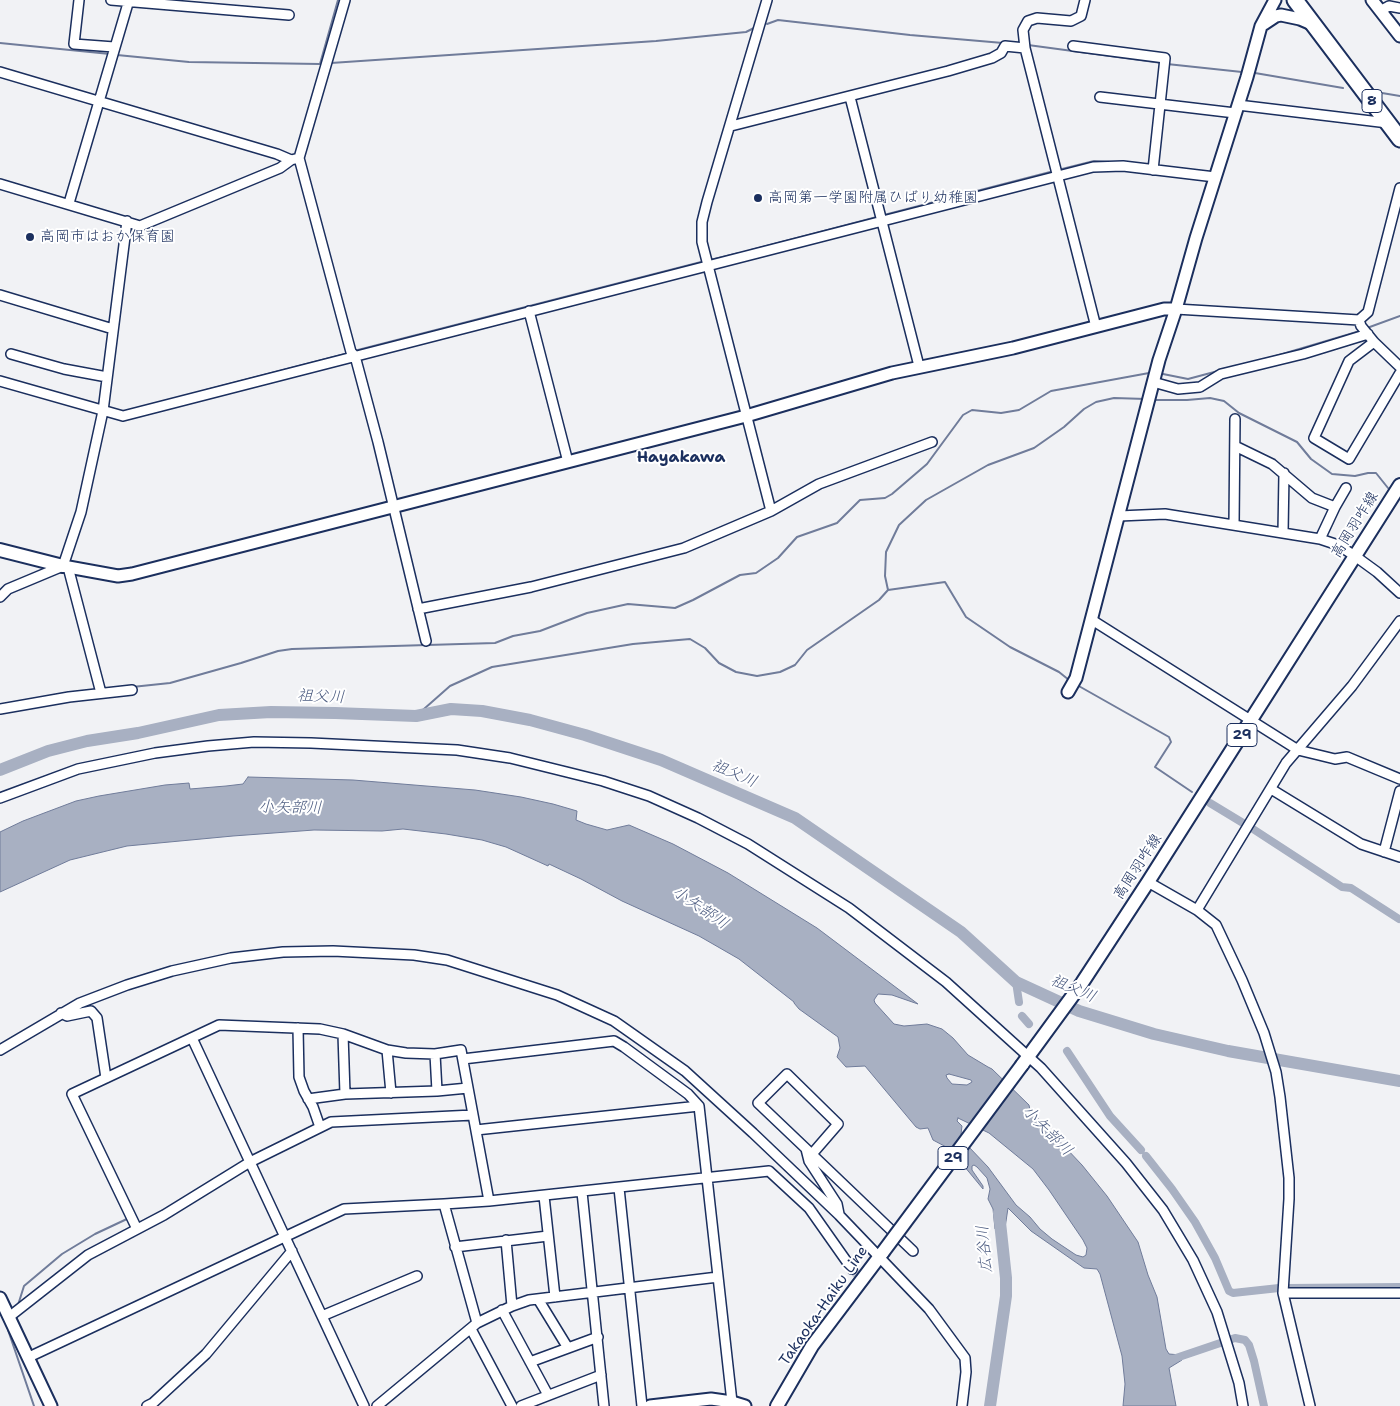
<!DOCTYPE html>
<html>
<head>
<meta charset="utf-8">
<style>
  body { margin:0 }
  canvas { display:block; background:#f1f2f5 }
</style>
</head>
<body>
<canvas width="1400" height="1406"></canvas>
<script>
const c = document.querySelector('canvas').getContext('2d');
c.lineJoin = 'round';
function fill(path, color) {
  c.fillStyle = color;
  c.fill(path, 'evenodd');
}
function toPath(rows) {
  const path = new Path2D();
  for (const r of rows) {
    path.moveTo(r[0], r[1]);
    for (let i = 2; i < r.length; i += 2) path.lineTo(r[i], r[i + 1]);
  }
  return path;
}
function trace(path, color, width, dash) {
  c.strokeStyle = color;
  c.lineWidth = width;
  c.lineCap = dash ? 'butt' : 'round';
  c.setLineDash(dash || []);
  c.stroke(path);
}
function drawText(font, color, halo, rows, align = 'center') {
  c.font = font + ' "Shantell Sans","Klee One",sans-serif';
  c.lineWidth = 4;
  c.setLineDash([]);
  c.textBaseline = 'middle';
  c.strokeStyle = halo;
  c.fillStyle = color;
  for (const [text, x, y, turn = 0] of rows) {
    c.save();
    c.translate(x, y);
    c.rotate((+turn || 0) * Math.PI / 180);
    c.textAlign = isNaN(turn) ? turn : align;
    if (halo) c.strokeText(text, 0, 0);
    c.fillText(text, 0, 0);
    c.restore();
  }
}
const water = toPath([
  [248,777,353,780,475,790,521,797,553,804,577,811,576,820,586,824,607,830,629,825,673,844,728,873,817,928,918,1004,892,995,878,994,874,1000,875,1003,894,1024,904,1026,927,1024,942,1029,953,1038,968,1055,988,1067,992,1069,1029,1105,1030,1110,1082,1165,1107,1196,1138,1242,1148,1275,1157,1297,1166,1349,1169,1354,1181,1355,1182,1360,1169,1368,1176,1406,1123,1406,1125,1384,1122,1356,1100,1274,1097,1269,1084,1268,1031,1231,1008,1208,1005,1228,995,1229,993,1209,988,1199,990,1189,987,1178,977,1167,974,1165,972,1166,972,1170,983,1186,983,1189,950,1149,933,1140,928,1128,920,1129,916,1127,865,1066,846,1067,837,1057,840,1048,838,1037,799,1009,794,1003,794,1002,739,959,699,936,622,901,581,879,549,864,548,866,506,847,482,840,446,834,403,829,382,831,314,830,233,836,127,846,70,860,0,892,0,832,23,821,76,801,99,796,165,785,189,783,190,789,226,786,243,784,248,777],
  [949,1074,971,1080,972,1082,967,1085,952,1084,947,1078,946,1075,949,1074],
  [958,1118,989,1133,1033,1169,1049,1190,1083,1240,1087,1248,1086,1255,1083,1257,1076,1255,1052,1239,1040,1229,1030,1217,1016,1205,988,1167,968,1146,961,1134,962,1126,957,1121,958,1118]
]);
fill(water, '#a8b0c2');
trace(water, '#707c9a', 1);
trace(toPath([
  [767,24,778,20,910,35,1003,43],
  [0,43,110,54],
  [1028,45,1162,63],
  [117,55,189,62,320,64,338,0],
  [331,63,656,41,746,32,754,28],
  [1167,64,1242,72],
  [1255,73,1343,88],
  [1382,93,1400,96],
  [1058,170,1094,161,1110,162],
  [884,215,1054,171],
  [751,250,877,217],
  [710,260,739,253],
  [1367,328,1400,316],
  [354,351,705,261],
  [1269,358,1360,331],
  [1163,374,1188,379,1218,371],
  [206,390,349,353],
  [1153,400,1187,400,1210,398,1224,401,1239,413,1297,442,1311,459,1332,474,1355,476,1368,473,1376,473,1388,488],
  [888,590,885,576,886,552,899,525,926,500,988,465,1034,448,1064,427,1084,409,1096,402,1114,398,1146,399],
  [1077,685,1169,737,1171,742,1155,767,1192,792],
  [132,687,170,683,241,663,278,651,292,649,495,643,513,636,540,631,587,613,628,604,675,608,693,600,740,575,756,573,778,558,797,537,837,523,860,500,885,498,892,494,927,464,963,415,972,410,1001,413,1019,410,1051,391,1149,373],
  [416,716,450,686,492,667,633,644,690,639,705,648,719,663,736,672,757,676,780,672,795,665,807,650,879,600,888,590,945,582,966,617,1010,647,1059,672,1069,680],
  [18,1305,24,1286,62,1254,95,1234,129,1218],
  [10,1328,8,1330,34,1406]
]), '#707c9a', 2);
trace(toPath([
  [1210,803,1243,823],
  [1253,829,1342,887,1351,888,1399,919],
  [1016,982,1019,1002],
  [1022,1016,1029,1024],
  [1067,1051,1110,1116,1141,1150],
  [1146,1156,1172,1189,1195,1222,1215,1258,1229,1291,1233,1293,1279,1288],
  [1288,1288,1400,1287],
  [1173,1359,1235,1338,1245,1340,1249,1345,1254,1361,1264,1406]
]), '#a8b0c2', 8);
trace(toPath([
  [0,770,48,751,87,741,138,733,219,715,271,712,335,713,416,716,451,709,482,711,530,720,585,735,661,760,795,818,961,932,1016,982,1079,1011,1154,1034,1228,1051,1400,1081],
  [990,1406,1006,1296,1006,1278,999,1213]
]), '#a8b0c2', 12);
trace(toPath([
  [852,1269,869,1287]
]), '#c6cbd7', 9, [9, 4.5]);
const street = toPath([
  [79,0,74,44,114,47],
  [111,0,289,15],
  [345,0,299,158,351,352,355,356,378,442,426,641],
  [767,0,707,202,702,222,702,242,771,511],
  [1085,0,1081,16,1071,21,1037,18,1028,21,1023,30,1025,48,1096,327],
  [1380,11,1389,6,1400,8],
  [1073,46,1165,58,1153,170],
  [0,72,277,154,291,160],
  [850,97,919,366],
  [1100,97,1235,113],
  [1238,105,1388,123],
  [731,126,948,71,992,58,1001,53,1005,46,1025,48],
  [0,184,140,226,280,168,291,160,299,158],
  [69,203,129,0],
  [0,295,113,329],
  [1176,309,1359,320,1368,312,1400,188],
  [529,311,568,462],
  [1359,320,1361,326,1374,342,1400,367],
  [1374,342,1349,361,1314,438,1349,459,1400,373],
  [11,354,64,369,107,377],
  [0,381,123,416,1093,167,1123,166,1215,177],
  [1153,382,1178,389,1200,387,1221,374,1303,354,1368,334],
  [1235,446,1272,464,1312,498,1335,507],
  [1119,516,1165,514,1320,539,1338,545,1355,556,1377,572,1400,593],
  [1234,525,1235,419],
  [1283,533,1284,473],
  [1320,539,1335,507,1346,488],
  [68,567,101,693],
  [0,597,8,589,63,566,81,512,103,411,127,221],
  [418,609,531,587,684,548,771,511,819,484,932,442],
  [1092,620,1298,750,1335,759,1347,757,1400,779],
  [0,709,69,697,132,690],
  [1271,789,1361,844,1400,857],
  [0,798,78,769,155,753,208,746,254,742,311,743,457,750,510,758,603,781,649,796,698,818,748,844,849,908,946,982,1041,1068,1126,1163,1163,1210,1193,1260,1217,1312,1239,1383,1243,1406],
  [1384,852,1400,791],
  [1148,882,1197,910,1216,925,1242,980,1264,1033,1276,1072,1280,1097,1289,1178,1289,1199,1283,1293,1310,1406],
  [1197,910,1286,763,1352,686,1400,621],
  [61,1013,67,1016,91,1011,97,1018,106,1078],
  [298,1028,299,1077,304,1091,313,1107,320,1127],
  [343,1034,345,1094],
  [192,1038,364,1406],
  [0,1050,80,1003,127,985,172,971,231,958,283,952,333,951,414,955,447,960,557,995,614,1021,685,1071,753,1133,839,1215,929,1309,965,1358,966,1372,962,1406],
  [387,1050,391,1093],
  [435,1054,437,1091,468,1088],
  [463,1059,614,1041,624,1047,688,1094,699,1106,732,1402],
  [308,1099,345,1094,437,1091],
  [476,1130,699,1106],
  [806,1149,809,1161,837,1204,839,1214],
  [812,1154,838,1124,787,1074,758,1103,821,1163,913,1251],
  [619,1188,642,1406],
  [582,1192,604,1406],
  [544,1196,555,1297],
  [444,1204,477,1323],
  [137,1229,72,1094,219,1025,320,1029,343,1034,387,1050,406,1053,435,1054,461,1050,489,1201],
  [506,1240,512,1306],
  [455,1247,548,1236],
  [1283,1293,1400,1293],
  [538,1299,568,1348],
  [502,1310,548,1395],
  [322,1316,417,1276],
  [9,1317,88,1255,164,1215,250,1162,331,1122,473,1115],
  [471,1329,512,1406],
  [29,1357,344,1209,444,1204,489,1201,769,1171,809,1208,852,1269],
  [530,1362,598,1337],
  [147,1406,153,1403,206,1354,292,1251],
  [377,1406,477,1323,512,1306,529,1300,718,1277],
  [521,1406,601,1375]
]);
const secondary = toPath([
  [1372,0,1400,36],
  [1264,24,1276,16,1281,15,1300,19,1314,25],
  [63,566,118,576,132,574,746,416,892,373,1013,348,1164,309,1176,309],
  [1068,692,1076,678,1159,360,1176,309,1196,238,1247,77,1261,26,1275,0],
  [0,1298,51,1406],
  [650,1406,711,1399,732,1402,745,1406]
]);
const primary = toPath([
  [0,550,63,566],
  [1022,1065,1082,983,1148,882,1400,485],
  [777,1406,812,1346,883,1252]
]);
const highway = toPath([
  [1295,0,1400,139]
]);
trace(street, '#1b2f5e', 12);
trace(secondary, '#1b2f5e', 15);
trace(primary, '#1b2f5e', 16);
trace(highway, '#1b2f5e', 19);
trace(street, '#fff', 9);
trace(secondary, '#fff', 11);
trace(primary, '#fff', 12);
trace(highway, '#fff', 15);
const primaryBridge = toPath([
  [883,1252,1022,1065]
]);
trace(primaryBridge, '#1b2f5e', 16, []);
trace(primaryBridge, '#fff', 12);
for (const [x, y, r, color] of [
  [758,198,5,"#1b2f5e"],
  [30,237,5,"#1b2f5e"]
]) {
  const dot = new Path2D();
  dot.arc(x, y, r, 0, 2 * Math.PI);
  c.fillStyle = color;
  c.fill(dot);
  trace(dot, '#fff', 2);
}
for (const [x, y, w] of [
  [1372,101,20],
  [1242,735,30],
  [953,1158,30]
]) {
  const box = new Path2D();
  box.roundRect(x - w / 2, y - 11.5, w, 23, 4);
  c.fillStyle = '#fff';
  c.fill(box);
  trace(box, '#1b2f5e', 1);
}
drawText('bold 14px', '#1b2f5e', null, [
  ["8",1372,101],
  ["29",1242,735],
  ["29",953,1158]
]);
drawText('15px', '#1b2f5e', '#fff', [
  ["高岡第一学園附属ひばり幼稚園",768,198],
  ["高岡市はおか保育園",40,237]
], 'left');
drawText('15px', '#1b2f5e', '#fff', [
  ["高岡羽咋線",1355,525,-58],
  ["高岡羽咋線",1138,867,-57],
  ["Takaoka-Haiku Line",824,1306,-55]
]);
drawText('bold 16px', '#1b2f5e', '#fff', [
  ["Hayakawa",681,458]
]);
drawText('italic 16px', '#4c5c81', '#fff', [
  ["祖父川",321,697,2],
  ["祖父川",734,774,23],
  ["小矢部川",290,808,1],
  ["小矢部川",700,908,34],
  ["祖父川",1073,989,23],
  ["小矢部川",1047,1131,45],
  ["広谷川",985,1249,-95]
]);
</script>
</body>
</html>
